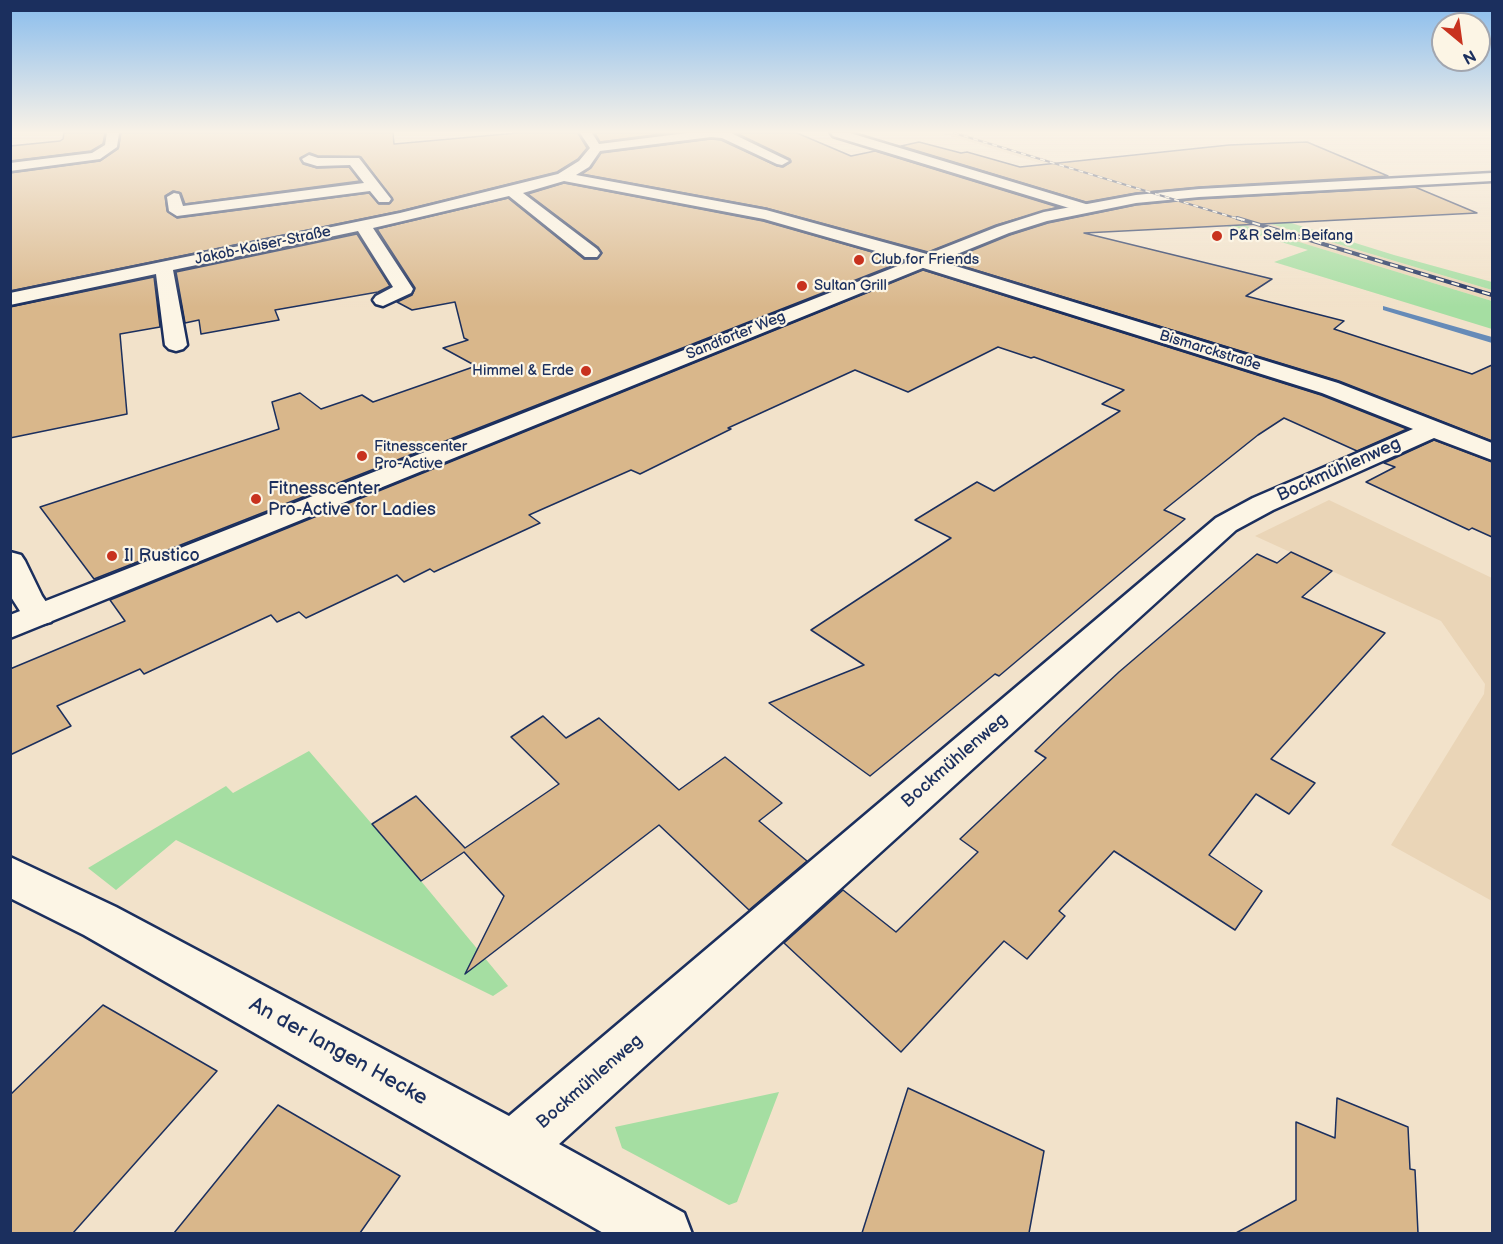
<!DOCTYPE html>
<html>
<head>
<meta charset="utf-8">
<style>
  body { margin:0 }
  #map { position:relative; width:1503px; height:1244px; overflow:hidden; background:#f2e2ca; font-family:"Balsamiq Sans",sans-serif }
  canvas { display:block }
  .frame { position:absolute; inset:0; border:12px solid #1b2f5e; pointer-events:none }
  .north { position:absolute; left:1431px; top:12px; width:60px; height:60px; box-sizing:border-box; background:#fcf5e5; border:2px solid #a2a6af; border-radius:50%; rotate:151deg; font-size:16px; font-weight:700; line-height:24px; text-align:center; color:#1b2f5e }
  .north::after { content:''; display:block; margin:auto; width:21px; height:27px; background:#c8321e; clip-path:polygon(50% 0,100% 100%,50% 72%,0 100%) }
</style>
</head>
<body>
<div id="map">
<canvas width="1503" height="1244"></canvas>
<div class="frame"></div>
<div class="north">N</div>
</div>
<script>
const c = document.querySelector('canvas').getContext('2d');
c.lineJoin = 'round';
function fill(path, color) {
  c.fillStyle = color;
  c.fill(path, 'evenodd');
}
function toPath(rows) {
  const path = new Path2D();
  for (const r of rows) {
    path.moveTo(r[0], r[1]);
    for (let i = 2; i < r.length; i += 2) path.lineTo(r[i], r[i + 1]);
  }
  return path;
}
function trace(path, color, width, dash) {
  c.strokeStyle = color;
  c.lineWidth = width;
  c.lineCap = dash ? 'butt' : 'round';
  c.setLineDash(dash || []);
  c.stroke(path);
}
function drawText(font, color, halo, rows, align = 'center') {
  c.font = font + ' "Balsamiq Sans",sans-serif';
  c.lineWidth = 4.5;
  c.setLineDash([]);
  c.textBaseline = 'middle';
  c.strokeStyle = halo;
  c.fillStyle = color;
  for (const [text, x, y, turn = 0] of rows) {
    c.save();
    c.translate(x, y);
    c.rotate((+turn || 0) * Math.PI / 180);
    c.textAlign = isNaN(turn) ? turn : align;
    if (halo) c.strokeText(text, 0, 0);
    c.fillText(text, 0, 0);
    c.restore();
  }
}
fill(toPath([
  [941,133,961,133,1063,164,1138,193],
  [1187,199,1492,290,1492,301,1168,202],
  [1329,500,1492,578,1492,901,1391,845,1484,694,1485,684,1441,621,1255,536]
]), '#ead5b7');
fill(toPath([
  [1224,196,1272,217,1394,255,1492,282,1492,290,1187,199],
  [1198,211,1492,301,1492,329,1274,262,1308,250,1186,214],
  [309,751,421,881,508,986,493,996,176,840,116,890,88,868,226,786,233,793],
  [779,1092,737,1202,729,1205,622,1148,615,1127]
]), '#a5dea2');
fill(toPath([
  [1383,306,1492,337,1492,343,1383,310,1383,306]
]), '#668bb8');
const building = toPath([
  [64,133,105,133,103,144,91,151,10,161,10,146,60,141,63,139,64,133],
  [121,133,393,133,394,144,517,133,578,133,587,148,578,159,557,172,400,211,10,291,10,173,100,161,118,149,121,133],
  [310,153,318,156,361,157,393,200,389,204,379,204,369,193,177,218,167,211,165,196,173,191,181,193,185,204,360,181,349,167,317,168,303,164,300,158,310,153],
  [595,133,668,133,600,142,595,133],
  [736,133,797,133,851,156,875,151,1058,207,996,225,928,252,766,208,582,174,591,168,601,153,711,139,721,140,777,166,783,167,791,162,790,159,736,133],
  [919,142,961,153,967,152,1020,167,1229,145,1307,142,1388,176,1199,187,1136,193,1086,202,901,146,919,142],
  [564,183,763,221,904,261,94,579,40,507,279,429,272,402,300,393,321,409,362,395,373,402,476,366,443,348,468,340,464,338,455,302,412,310,397,302,412,295,415,288,377,229,508,198,584,259,597,259,602,253,598,247,528,194,564,183],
  [1415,187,1477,213,1084,233,1272,279,1246,296,1344,321,1334,329,1472,374,1492,365,1492,441,1339,381,946,261,1010,235,1048,223,1136,205,1199,199,1415,187],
  [357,234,390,286,378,292,275,310,279,320,201,334,199,320,185,323,176,272,357,234],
  [923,270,1321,395,1407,429,1357,451,1284,418,1258,435,1164,510,1185,519,999,676,995,674,870,776,769,703,864,665,811,630,951,538,915,520,977,482,994,491,1120,411,1102,404,1124,390,1034,357,1031,358,998,347,908,392,855,370,728,428,731,429,640,474,631,470,529,515,540,523,434,572,430,569,404,582,397,575,306,618,299,612,277,622,271,615,144,674,140,669,57,706,71,726,10,755,10,669,125,621,110,600,923,270],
  [154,277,160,327,120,334,127,414,10,438,10,307,154,277],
  [1434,440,1492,462,1492,537,1472,528,1469,530,1366,482,1395,467,1384,463,1434,440],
  [1291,552,1332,571,1302,597,1385,633,1271,759,1315,783,1289,814,1256,794,1209,855,1262,891,1235,930,1114,851,1059,911,1065,916,1027,959,1004,941,901,1052,784,943,843,890,896,932,978,852,960,839,1046,758,1035,751,1061,726,1119,672,1257,554,1277,563,1291,552],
  [543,716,566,738,599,718,679,790,725,757,782,803,759,821,807,861,749,910,659,825,465,974,504,896,464,852,421,881,372,824,416,796,465,848,559,784,511,737,543,716],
  [103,1005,217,1071,73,1233,10,1233,10,1095,103,1005],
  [908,1088,1044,1151,1029,1233,862,1233,908,1088],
  [1337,1098,1408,1127,1410,1169,1415,1170,1418,1233,1236,1233,1296,1200,1296,1122,1335,1138,1337,1098],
  [278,1105,400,1176,360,1233,174,1233,278,1105]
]);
fill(building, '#d9b78b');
trace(building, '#1b2f5e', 1.5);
const minor = toPath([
  [107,133,119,133,117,147,100,159,10,171,10,163,92,153,105,145,107,133],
  [580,133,592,133,599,144,687,133,731,133,789,161,782,165,777,164,722,138,711,137,600,151,589,167,576,175,766,210,934,256,936,260,1338,383,1492,443,1492,460,1434,438,1273,510,1236,530,559,1144,684,1213,692,1234,605,1234,84,935,10,898,10,857,116,907,509,1116,1216,518,1253,498,1413,429,1322,393,917,266,914,262,764,219,564,181,523,193,597,249,600,253,597,257,585,257,509,196,373,228,413,289,411,293,383,306,376,304,373,300,376,296,393,287,358,231,173,270,187,345,183,349,176,351,169,349,165,345,156,274,10,305,10,293,400,213,558,174,579,161,590,148,580,133],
  [831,133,850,133,1089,205,1092,208,1089,211,1079,211,833,136,831,133],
  [309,155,318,158,359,158,391,199,389,202,379,202,370,191,177,216,169,211,167,197,174,193,179,194,183,206,364,183,350,165,317,166,304,162,302,159,309,155],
  [10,552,21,555,25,561,42,596,55,615,51,622,39,625,27,622,11,597,10,552]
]);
const tertiary = toPath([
  [1492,173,1492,181,1199,197,1136,203,1047,221,1009,233,10,638,10,615,997,227,1044,212,1136,195,1199,189,1492,173]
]);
trace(minor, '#1b2f5e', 5);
trace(tertiary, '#1b2f5e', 5);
fill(minor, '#fcf5e5');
fill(tertiary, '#fcf5e5');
const railFar1 = toPath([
  [954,133,1242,220]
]);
const rail = toPath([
  [1237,218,1492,295]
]);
trace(railFar1, '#1b2f5e', 2);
trace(rail, '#1b2f5e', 4);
trace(railFar1, '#fcf5e5', 1.5, [5]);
trace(rail, '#fcf5e5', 2, [8]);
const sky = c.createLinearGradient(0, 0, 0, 307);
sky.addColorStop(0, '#88bced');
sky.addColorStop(0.43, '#f9f2e7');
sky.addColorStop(1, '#f9f2e700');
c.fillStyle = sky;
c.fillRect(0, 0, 1503, 307);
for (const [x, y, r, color] of [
  [1217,236,6,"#c8321e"],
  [859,260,6,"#c8321e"],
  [802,286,6,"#c8321e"],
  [586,371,6,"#c8321e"],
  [362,456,6,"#c8321e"],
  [256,499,6,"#c8321e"],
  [112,556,6,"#c8321e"]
]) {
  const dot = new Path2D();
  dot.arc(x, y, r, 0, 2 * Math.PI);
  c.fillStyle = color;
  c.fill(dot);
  trace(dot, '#fcf5e5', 2);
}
drawText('15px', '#1b2f5e', '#fcf5e5', [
  ["P&R Selm Beifang",1229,236],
  ["Club for Friends",871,260],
  ["Sultan Grill",814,286],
  ["Himmel & Erde",574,371,"right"],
  ["Fitnesscenter",374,447],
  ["Pro-Active",374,464]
], 'left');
drawText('15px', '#1b2f5e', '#fcf5e5', [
  ["Jakob-Kaiser-Straße",263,246,-12],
  ["Sandforter Weg",736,336,-22],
  ["Bismarckstraße",1210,351,17]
]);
drawText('18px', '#1b2f5e', '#fcf5e5', [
  ["Bockmühlenweg",1339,470,-24],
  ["Bockmühlenweg",955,761,-41],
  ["Bockmühlenweg",590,1082,-41]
]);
drawText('18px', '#1b2f5e', '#fcf5e5', [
  ["Fitnesscenter",268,489],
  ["Pro-Active for Ladies",268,510],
  ["Il Rustico",124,556]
], 'left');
drawText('21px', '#1b2f5e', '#fcf5e5', [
  ["An der langen Hecke",338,1052,29]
]);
</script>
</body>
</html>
